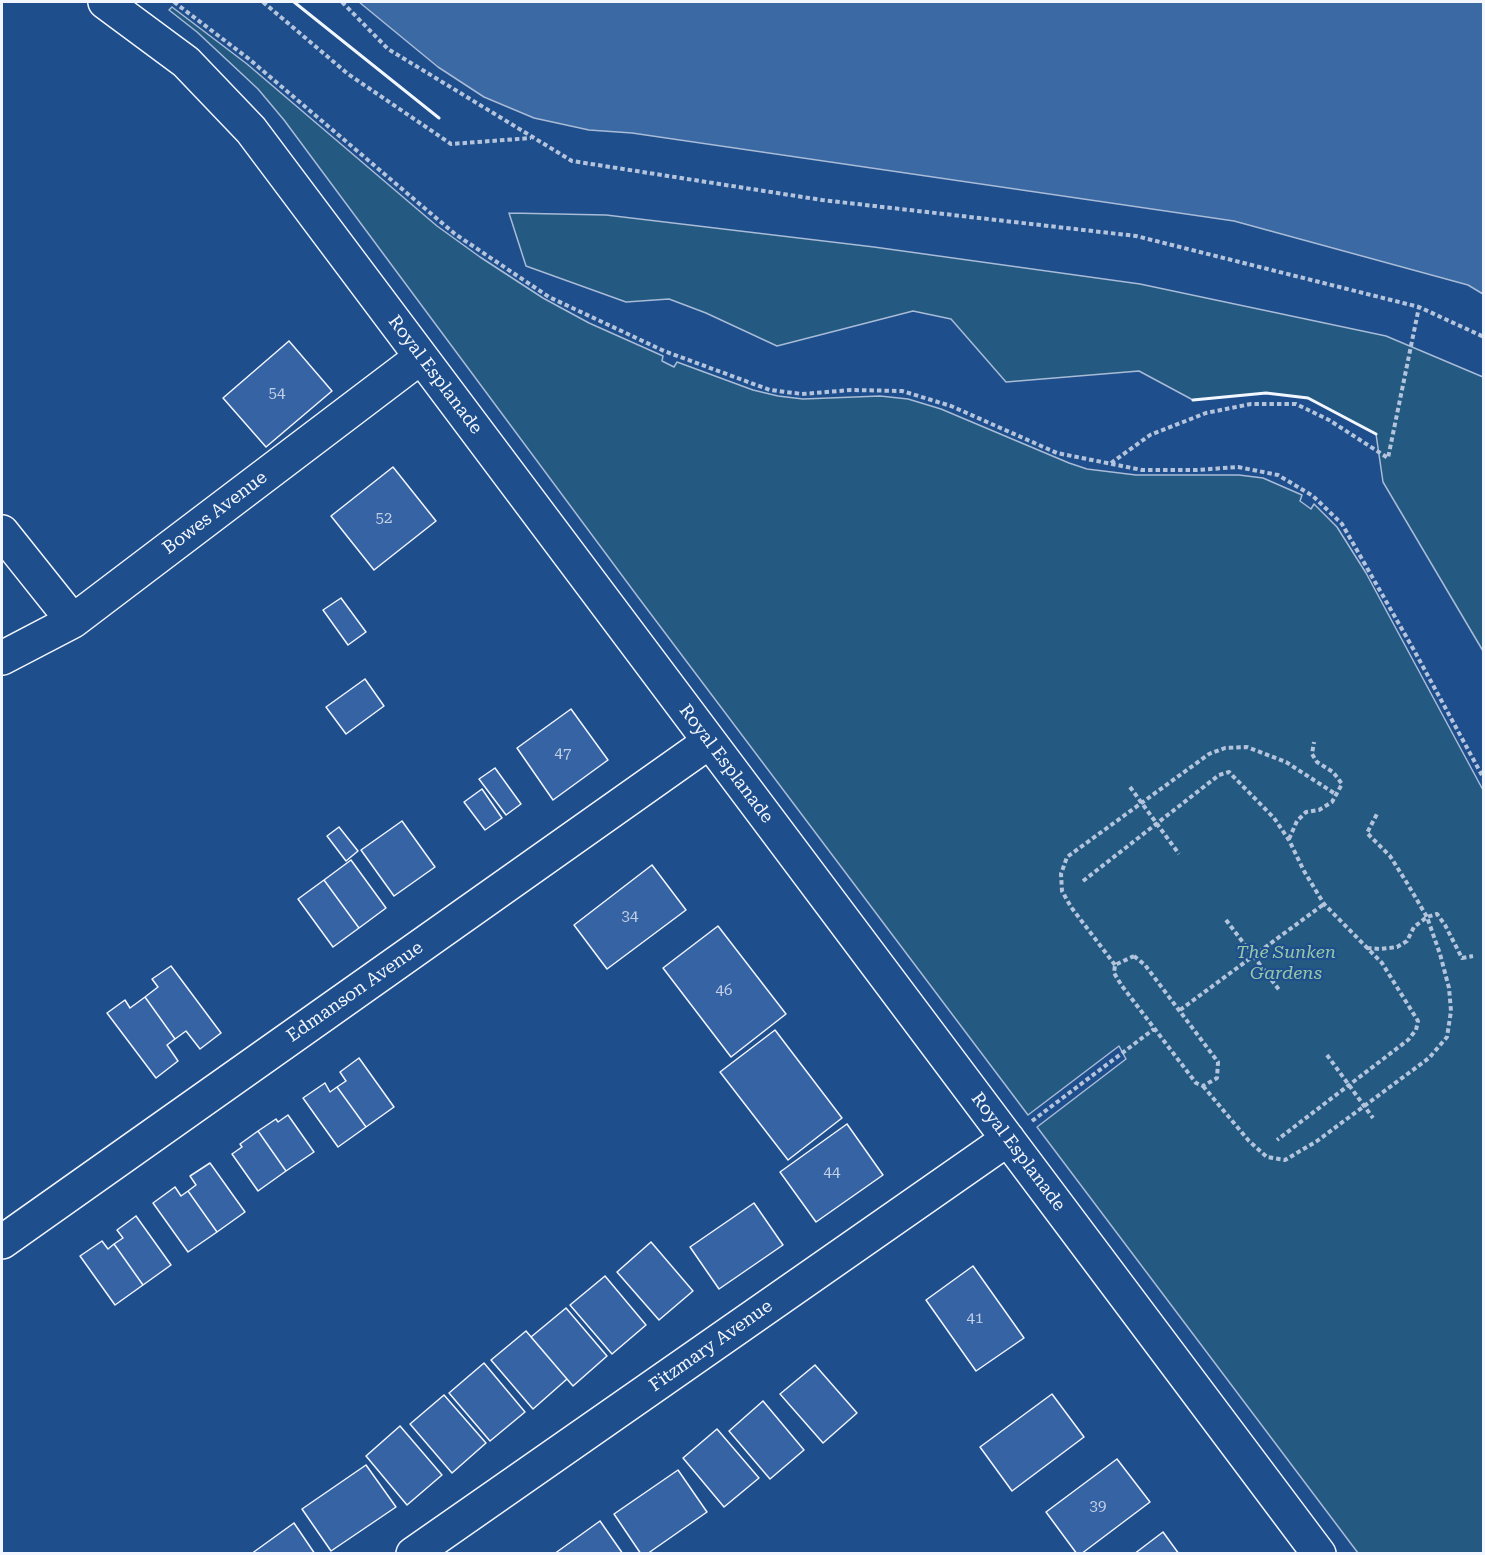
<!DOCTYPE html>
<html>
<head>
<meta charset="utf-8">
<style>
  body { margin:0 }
  #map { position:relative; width:1485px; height:1555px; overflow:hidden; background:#1f4e8c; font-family:"Roboto Serif",serif }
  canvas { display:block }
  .frame { position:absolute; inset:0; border:3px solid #f2f6ff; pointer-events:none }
</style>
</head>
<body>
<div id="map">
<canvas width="1485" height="1555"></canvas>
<div class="frame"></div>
</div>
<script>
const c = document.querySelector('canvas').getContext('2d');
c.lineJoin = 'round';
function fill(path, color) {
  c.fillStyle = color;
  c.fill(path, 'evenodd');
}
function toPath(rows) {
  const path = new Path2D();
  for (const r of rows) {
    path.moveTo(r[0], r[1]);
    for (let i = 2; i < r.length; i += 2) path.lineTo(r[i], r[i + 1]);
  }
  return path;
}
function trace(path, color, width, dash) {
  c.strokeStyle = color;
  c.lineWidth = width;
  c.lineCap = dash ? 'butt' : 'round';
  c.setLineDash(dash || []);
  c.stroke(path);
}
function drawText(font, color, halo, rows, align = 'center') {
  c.font = font + ' "Roboto Serif",serif';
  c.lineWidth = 4.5;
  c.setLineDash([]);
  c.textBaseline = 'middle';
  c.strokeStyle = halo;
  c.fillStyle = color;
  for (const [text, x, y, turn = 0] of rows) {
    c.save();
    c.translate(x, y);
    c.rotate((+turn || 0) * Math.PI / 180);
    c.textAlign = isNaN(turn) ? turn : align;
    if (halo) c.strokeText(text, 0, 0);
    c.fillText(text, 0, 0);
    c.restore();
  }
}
const green = toPath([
  [172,7,247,64,437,226,480,257,543,298,589,323,663,356,662,361,674,367,677,362,753,390,778,396,803,399,880,396,908,399,941,409,1069,463,1087,469,1136,475,1239,475,1263,478,1302,495,1300,501,1311,509,1314,504,1337,527,1366,573,1483,790,1483,1553,1358,1553,1037,1127,1126,1059,1119,1046,1028,1115,638,597,284,120,258,89,227,60,197,32,169,10,172,7],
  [509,213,606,215,874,247,1140,284,1386,336,1483,377,1483,651,1383,482,1376,434,1308,398,1266,393,1193,400,1139,371,1006,382,951,319,913,311,777,346,706,313,669,299,626,302,526,266,509,213]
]);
fill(green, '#245a82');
trace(green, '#a8bbd7', 1.5);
const water = toPath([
  [359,2,1483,2,1483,294,1468,285,1234,221,632,133,589,130,534,118,484,97,438,67,359,2]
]);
fill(water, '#3b69a3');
trace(water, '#a8bbd7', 1.5);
const building = toPath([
  [289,341,332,391,266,447,223,398,289,341],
  [393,467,436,521,374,570,331,516,393,467],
  [341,598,366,632,348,645,323,610,341,598],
  [365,679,384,706,346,734,326,707,365,679],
  [571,709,608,760,553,800,517,748,571,709],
  [495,768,521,804,506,815,479,779,495,768],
  [482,789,502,818,485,830,464,802,482,789],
  [402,821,435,867,394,896,361,850,402,821],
  [339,827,358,851,346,861,327,836,339,827],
  [351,860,386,908,359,928,324,880,351,860],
  [652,865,686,910,607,969,574,925,652,865],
  [324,880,359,928,333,947,298,899,324,880],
  [718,926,786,1014,731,1057,663,968,718,926],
  [171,966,221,1033,200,1049,186,1031,175,1039,145,997,158,987,152,979,171,966],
  [145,997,175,1039,167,1045,178,1061,156,1078,107,1013,125,1000,130,1008,145,997],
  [775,1030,842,1118,788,1160,720,1072,775,1030],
  [359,1058,394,1107,366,1127,337,1087,346,1081,340,1072,359,1058],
  [325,1083,330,1092,337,1087,366,1127,338,1147,303,1098,325,1083],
  [288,1115,314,1152,286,1171,258,1131,276,1119,278,1122,288,1115],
  [847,1124,883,1175,816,1222,780,1172,847,1124],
  [258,1131,286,1171,258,1191,232,1154,242,1147,240,1144,258,1131],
  [210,1163,245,1212,217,1232,188,1191,196,1185,190,1176,210,1163],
  [175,1187,181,1196,188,1191,217,1232,188,1252,153,1203,175,1187],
  [754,1203,783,1245,719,1289,690,1247,754,1203],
  [136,1216,171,1265,143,1285,114,1244,123,1238,117,1230,136,1216],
  [102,1241,108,1249,114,1244,143,1285,115,1305,80,1256,102,1241],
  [651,1242,693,1291,659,1320,617,1272,651,1242],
  [973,1266,1024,1338,976,1371,926,1300,973,1266],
  [605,1276,646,1325,612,1354,570,1305,605,1276],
  [566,1308,607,1356,573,1386,531,1337,566,1308],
  [526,1331,567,1379,533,1409,491,1360,526,1331],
  [484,1363,525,1412,490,1441,449,1393,484,1363],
  [815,1365,857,1413,823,1443,780,1394,815,1365],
  [1052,1394,1084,1437,1012,1491,980,1447,1052,1394],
  [444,1395,486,1443,452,1473,410,1424,444,1395],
  [763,1401,804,1450,770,1479,729,1431,763,1401],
  [400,1426,442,1475,407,1505,366,1456,400,1426],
  [717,1429,759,1478,724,1507,683,1458,717,1429],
  [1117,1459,1150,1502,1081,1554,1077,1554,1046,1512,1117,1459],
  [366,1465,396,1507,331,1551,302,1509,366,1465],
  [678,1470,707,1512,647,1554,641,1554,614,1514,678,1470],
  [600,1521,623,1554,554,1554,600,1521],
  [294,1523,315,1554,251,1554,294,1523],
  [1163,1532,1179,1554,1134,1554,1163,1532]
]);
fill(building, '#3563a3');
trace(building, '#f2f6ff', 1.5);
const minor = toPath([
  [105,2,186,62,251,130,1319,1554],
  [2,532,73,621],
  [2,658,73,621,421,357],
  [2,1242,709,742],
  [413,1554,1008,1139]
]);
trace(minor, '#f2f6ff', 36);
trace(toPath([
  [174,2,249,59,455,234,549,297,664,351,770,390,802,394,851,390,902,391,951,406,1057,453,1142,470,1197,470,1238,467,1278,475,1313,496,1342,524,1415,652,1484,779],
  [263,2,348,74,451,144,531,138],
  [342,2,388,49,572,161,822,200,1136,236,1419,307,1484,337],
  [1111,463,1150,435,1206,413,1251,404,1296,404,1329,420,1388,458,1419,307],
  [1130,787,1179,854],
  [1289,839,1297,821,1306,812,1319,810,1332,802,1342,784,1333,772,1317,762,1312,754,1314,742],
  [1083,881,1219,775,1229,772,1274,818,1289,840,1304,871,1324,904,1382,963,1418,1021,1416,1030,1408,1040,1277,1140],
  [1226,920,1280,991],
  [1367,948,1380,949,1397,947,1407,941,1414,927,1427,917,1437,914,1445,925,1462,958,1473,956],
  [1134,956,1145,965,1218,1062,1217,1078,1203,1086,1196,1083,1122,986,1114,973,1115,965,1134,956],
  [1115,965,1071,907,1062,891,1061,874,1067,857,1209,754,1225,748,1247,747,1286,762,1337,795],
  [1180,1010,1324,904],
  [1327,1055,1373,1118],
  [1203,1086,1249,1141,1267,1157,1285,1160,1317,1141,1429,1058,1447,1037,1451,1011,1449,988,1440,954,1427,917,1407,883,1390,856,1367,833,1378,812],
  [1032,1121,1154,1029]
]), '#b3c4dc', 4, [4.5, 3]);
trace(minor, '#1f4e8c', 33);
trace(toPath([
  [294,2,439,118],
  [1193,400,1266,393,1308,398,1376,434]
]), '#f2f6ff', 3);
drawText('15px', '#c3d1e8', null, [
  ["54",277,394],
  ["52",384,519],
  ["47",563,754],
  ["34",630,917],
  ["46",724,991],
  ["44",832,1173],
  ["41",975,1319],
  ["39",1098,1507]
]);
drawText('18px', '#f2f6ff', '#1f4e8c', [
  ["Royal Esplanade",435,375,53],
  ["Bowes Avenue",215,513,-37],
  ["Royal Esplanade",726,764,53],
  ["Edmanson Avenue",355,992,-35],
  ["Royal Esplanade",1018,1152,53],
  ["Fitzmary Avenue",711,1346,-35]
]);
drawText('italic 18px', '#97c8a6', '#1f4e8c', [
  ["The Sunken",1286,953],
  ["Gardens",1286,974]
]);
</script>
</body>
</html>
